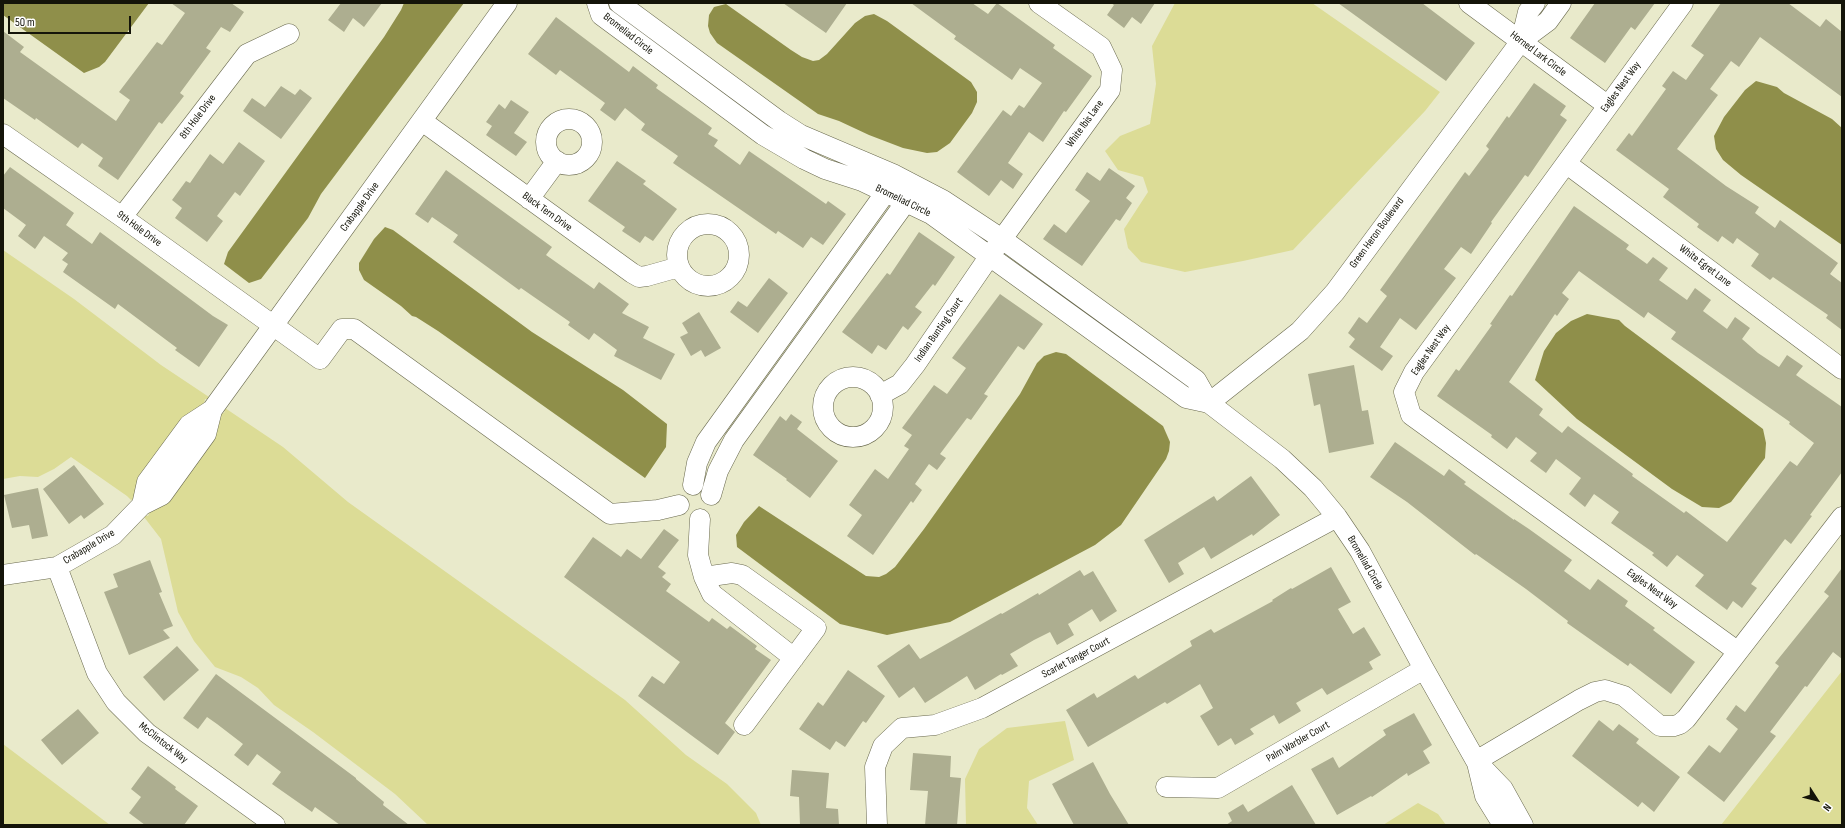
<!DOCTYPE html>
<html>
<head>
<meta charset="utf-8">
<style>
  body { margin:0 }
  #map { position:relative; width:1845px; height:828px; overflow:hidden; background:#e9eacb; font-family:"Sofia Sans Condensed",sans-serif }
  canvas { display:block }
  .frame { position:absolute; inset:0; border:4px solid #141409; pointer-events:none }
  .north { position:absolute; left:1797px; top:780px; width:40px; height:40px; -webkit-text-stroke:3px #fff; paint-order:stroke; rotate:126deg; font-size:11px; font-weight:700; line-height:16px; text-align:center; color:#141409 }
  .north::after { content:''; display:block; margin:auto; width:14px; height:18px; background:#141409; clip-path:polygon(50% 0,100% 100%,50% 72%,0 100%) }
  .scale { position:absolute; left:8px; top:16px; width:123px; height:18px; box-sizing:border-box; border:2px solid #141409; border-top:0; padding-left:5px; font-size:12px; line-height:14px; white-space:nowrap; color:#141409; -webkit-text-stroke:3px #fff; paint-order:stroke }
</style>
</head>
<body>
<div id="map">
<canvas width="1845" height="828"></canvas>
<div class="frame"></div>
<div class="north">N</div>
<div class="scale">50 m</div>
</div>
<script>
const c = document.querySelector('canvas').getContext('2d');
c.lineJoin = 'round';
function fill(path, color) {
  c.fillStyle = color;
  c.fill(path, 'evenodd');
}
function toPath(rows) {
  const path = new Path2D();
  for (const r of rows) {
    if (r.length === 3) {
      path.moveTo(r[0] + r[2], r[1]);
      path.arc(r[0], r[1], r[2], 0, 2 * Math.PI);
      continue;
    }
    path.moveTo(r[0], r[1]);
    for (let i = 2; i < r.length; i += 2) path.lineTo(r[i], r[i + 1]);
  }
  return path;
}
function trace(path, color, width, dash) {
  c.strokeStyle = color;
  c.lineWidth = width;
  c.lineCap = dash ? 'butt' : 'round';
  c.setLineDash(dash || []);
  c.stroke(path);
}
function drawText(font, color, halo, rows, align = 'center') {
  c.font = font + ' "Sofia Sans Condensed",sans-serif';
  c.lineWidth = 3;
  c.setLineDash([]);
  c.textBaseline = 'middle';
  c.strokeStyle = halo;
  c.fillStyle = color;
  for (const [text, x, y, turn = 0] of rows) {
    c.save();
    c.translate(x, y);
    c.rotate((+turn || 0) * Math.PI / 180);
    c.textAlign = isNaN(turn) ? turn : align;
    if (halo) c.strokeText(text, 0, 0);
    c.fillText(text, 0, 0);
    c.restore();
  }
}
fill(toPath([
  [1175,3,1312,3,1440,92,1425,111,1293,250,1243,261,1185,272,1141,262,1128,248,1124,229,1148,192,1143,177,1118,170,1105,151,1120,136,1150,124,1156,84,1152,46],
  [3,250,74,299,161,365,209,397,208,399,205,399,204,404,133,499,131,500,127,496,71,457,54,469,38,477,20,476,3,479],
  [225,408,283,447,348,502,625,700,686,755,727,784,756,813,761,825,428,825,395,794,313,732,274,705,258,688,241,677,215,667,194,641,178,612,161,539,144,517,145,515,148,516,150,512,170,500,214,440,220,415,225,412,223,410],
  [1842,671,1842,825,1721,825],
  [1065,721,1074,760,1029,781,1027,808,1038,825,966,825,965,779,979,749,1007,728],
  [3,744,11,750,110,825,3,825],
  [1418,803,1438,814,1446,825,1383,825]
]), '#dcdc96');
fill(toPath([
  [3,3,149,3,105,62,99,67,84,73,3,15],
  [404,3,464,3,321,194,308,218,261,279,249,283,224,264,228,252,384,37,401,10],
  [726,4,791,50,802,57,813,61,819,60,827,54,855,23,865,16,874,14,887,21,971,82,977,92,977,102,972,113,950,143,937,152,927,153,903,148,869,135,839,121,818,114,717,43,710,33,708,26,709,15,714,7],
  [1756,81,1777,87,1784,93,1832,119,1842,128,1842,245,1741,175,1723,160,1716,149,1714,136,1724,117,1745,90],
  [385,227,393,230,532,332,623,390,667,424,666,447,645,478,438,331,416,317,412,316,401,306,364,280,359,270,359,263,374,239],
  [1587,314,1619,320,1625,326,1763,429,1766,443,1765,458,1731,502,1719,508,1702,507,1672,489,1577,419,1535,380,1544,351,1556,333,1571,321],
  [1056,352,1066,354,1163,426,1170,442,1169,451,1166,459,1121,525,1095,545,950,622,887,635,840,624,737,547,736,535,744,522,759,506,866,576,879,577,886,574,895,567,924,529,1020,394,1037,363,1044,356]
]), '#8f8f4a');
fill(toPath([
  [171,3,231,3,244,12,230,32,221,27,206,48,211,51,180,93,184,96,162,124,159,122,118,180,98,166,103,158,82,143,78,148,36,118,35,120,3,98,3,31,24,47,20,52,116,121,130,100,119,92,157,42,162,45,185,13],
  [341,3,382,3,364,27,353,18,344,32,328,20],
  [783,3,847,3,826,33],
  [911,3,972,3,988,14,997,3,1055,45,1053,48,1092,76,1066,112,1064,111,1043,142,1029,132,1008,163,1023,174,1013,189,1001,180,989,196,957,172,1003,110,1011,116,1019,105,1024,108,1042,83,1020,68,1012,80,954,39,956,36],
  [1111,3,1155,3,1141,24,1132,17,1124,28,1107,15,1114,5],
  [1338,3,1422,3,1475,43,1446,81],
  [1595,3,1655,3,1635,30,1631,27,1605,63,1570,38],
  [1721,3,1788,3,1820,27,1826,19,1842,32,1842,97,1760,37,1739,67,1731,61,1710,89,1718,95,1677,149,1726,186,1759,207,1755,213,1775,228,1780,220,1838,263,1830,274,1842,283,1842,330,1826,318,1828,315,1773,277,1770,280,1751,266,1759,254,1737,238,1733,244,1722,236,1718,242,1697,227,1699,224,1663,197,1669,189,1616,150,1629,133,1632,136,1666,89,1662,86,1673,71,1686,80,1704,55,1691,46],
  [556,17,629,72,633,66,658,85,656,88,712,128,708,134,718,140,714,146,740,165,749,151,826,204,828,201,846,214,823,245,811,237,803,248,778,231,776,234,673,163,678,156,641,130,645,124,625,108,615,121,600,110,605,103,560,70,556,75,528,54],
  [1534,83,1566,106,1560,115,1567,120,1528,177,1525,175,1491,222,1492,223,1471,254,1461,247,1444,269,1456,278,1416,330,1400,318,1380,347,1393,356,1382,371,1349,347,1355,339,1348,333,1359,317,1367,323,1387,296,1380,290,1465,172,1469,176,1489,149,1486,146,1507,116,1509,118],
  [281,86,295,95,300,89,312,98,281,139,243,111,252,98,265,107],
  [511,100,529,112,514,133,527,142,516,156,486,135,492,126,486,122,499,104,505,109],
  [239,142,265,161,240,196,235,192,217,216,223,221,207,242,175,218,182,208,172,200,186,181,190,183,210,154,223,164],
  [617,161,646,181,643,184,677,209,653,241,645,236,640,243,622,231,625,227,588,201],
  [10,167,74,213,66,225,92,244,100,232,213,316,228,325,199,367,175,350,177,348,118,304,115,309,63,272,68,264,62,260,68,253,44,236,35,249,18,236,26,225,3,208,3,176],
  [1109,168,1135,186,1126,198,1132,203,1120,221,1116,219,1082,266,1043,239,1054,224,1066,233,1090,201,1075,190,1087,172,1100,181],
  [446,170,552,247,546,255,594,289,599,282,629,304,622,313,649,327,643,338,675,354,661,380,614,356,617,350,594,333,589,340,568,325,570,322,521,288,519,290,453,242,458,235,432,217,428,223,415,214],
  [1574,206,1629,245,1626,249,1647,264,1653,257,1668,268,1659,280,1687,300,1695,288,1711,300,1703,311,1727,329,1735,317,1750,328,1742,339,1758,353,1779,367,1787,355,1803,366,1796,375,1842,407,1842,472,1810,515,1812,516,1791,544,1785,539,1751,584,1757,588,1742,608,1733,601,1727,610,1695,586,1704,575,1677,555,1667,567,1652,555,1654,553,1611,523,1619,512,1594,494,1585,507,1569,494,1581,478,1556,459,1546,473,1530,461,1537,453,1516,437,1507,449,1491,437,1492,435,1437,396,1456,369,1459,371,1492,325,1490,324,1510,295,1512,296],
  [1579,271,1644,318,1648,312,1676,332,1671,339,1790,422,1789,424,1814,443,1797,466,1790,461,1727,542,1686,511,1684,513,1632,476,1633,474,1568,426,1562,433,1539,415,1543,409,1509,382,1555,314,1557,316,1569,299,1562,293],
  [919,232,955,257,935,286,933,284,915,307,922,312,908,330,903,326,886,350,878,345,872,354,842,332,887,273,890,275],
  [769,278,788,293,758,333,730,312,738,301,747,307],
  [1000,294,1043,324,1024,350,1018,346,984,394,988,396,971,420,967,418,940,454,946,458,937,470,929,464,915,484,922,490,913,503,911,501,873,555,847,536,862,515,849,505,875,469,888,479,909,449,904,446,912,435,902,428,934,385,947,394,966,368,952,358],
  [699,312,721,348,705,357,701,350,691,356,680,337,688,333,682,323],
  [1354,365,1362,411,1368,410,1374,444,1329,453,1320,404,1314,406,1308,374],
  [791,414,802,422,797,429,838,461,810,498,786,480,787,479,753,455,780,416,786,421],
  [1395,442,1444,476,1449,469,1466,482,1464,484,1514,520,1514,519,1529,529,1572,560,1564,571,1590,590,1598,579,1628,601,1625,606,1655,628,1653,630,1695,662,1671,694,1630,663,1628,666,1567,623,1568,621,1526,589,1476,554,1475,555,1407,502,1370,477],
  [74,465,104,504,84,519,81,515,69,524,43,489],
  [1251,476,1280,515,1253,536,1252,534,1211,559,1204,547,1178,563,1184,574,1169,583,1144,540,1214,496,1217,501],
  [38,488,48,536,32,539,29,525,12,528,4,495],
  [664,529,679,540,658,567,666,573,662,577,671,584,666,591,709,622,712,618,727,629,730,626,757,646,755,649,771,660,725,723,735,732,718,755,638,696,652,676,664,684,680,662,564,577,593,537,621,557,627,549,641,559],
  [150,560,162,592,159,593,173,626,163,630,170,638,129,655,104,592,118,587,113,574],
  [1331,567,1351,602,1338,609,1353,634,1364,627,1381,655,1369,662,1373,669,1327,695,1322,688,1296,703,1301,711,1279,724,1274,715,1250,729,1254,734,1235,745,1231,738,1218,746,1200,716,1213,708,1200,684,1167,704,1165,702,1088,747,1066,710,1094,693,1097,698,1135,675,1138,679,1192,646,1190,641,1211,629,1214,633,1273,601,1272,600,1291,588,1292,589],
  [1842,568,1842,659,1833,652,1807,687,1805,686,1770,732,1776,736,1724,802,1687,773,1709,745,1720,753,1738,729,1726,719,1736,705,1745,712,1779,666,1775,663,1829,596,1824,592],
  [1080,570,1084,576,1093,571,1117,611,1100,622,1092,609,1068,624,1074,635,1057,645,1050,632,1034,640,1010,654,1018,666,1002,675,1001,674,975,690,967,676,925,703,914,687,899,698,877,666,909,644,920,659,1001,613,1002,614,1038,593,1039,595],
  [177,646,199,670,164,701,143,677],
  [848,670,885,696,866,723,863,721,845,747,836,741,830,750,799,729,818,702,823,706],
  [216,674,356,778,356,779,384,802,383,805,409,825,340,825,315,807,312,812,272,784,281,772,257,754,248,766,234,755,243,744,217,724,207,717,198,729,183,718],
  [78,709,99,733,62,765,41,740],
  [1414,713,1432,745,1423,751,1430,763,1408,776,1407,773,1372,797,1371,796,1337,815,1311,769,1333,757,1339,768,1386,735,1383,730],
  [1599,720,1613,731,1619,724,1639,739,1636,743,1680,777,1654,812,1642,802,1638,807,1572,756],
  [913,753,951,756,950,777,961,778,957,825,925,825,928,791,910,790],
  [1093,762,1110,794,1129,825,1074,825,1052,784],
  [148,766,176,787,175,789,198,806,184,825,145,825,129,813,141,797,131,789],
  [792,770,829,773,826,808,838,809,839,825,800,825,799,797,790,796],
  [1292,785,1316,825,1226,825,1232,821,1228,813,1243,804,1248,812]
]), '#adae90');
const minor = toPath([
  [597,3,601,15,763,135,804,159,825,169,862,181,931,214,1186,398,1209,403],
  [619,3,779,121,801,135,895,175,943,200,1002,239,1196,380,1209,403,1282,459,1313,488,1337,517,1360,551,1424,669,1476,761,1503,789,1523,825],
  [1469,3,1607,105],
  [1683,3,1414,372,1404,392,1411,415,1737,651],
  [1521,41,1528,12,1535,3],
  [569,142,23],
  [422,121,632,273,639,277,647,276,679,267],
  [3,134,122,217,320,359,342,329,354,329,610,514,658,510,679,505],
  [1567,164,1842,369],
  [529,199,557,161],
  [122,217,247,54,289,34],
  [708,255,31],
  [853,407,30],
  [880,395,900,384,915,365,989,257,1110,90,1112,70,1101,47,1039,3],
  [1209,403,1300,331,1335,292,1521,41,1548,21,1561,3],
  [693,485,697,463,706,442,886,192,892,180],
  [711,495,718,471,734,440,913,192],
  [142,505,147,482,189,425,212,410,507,3],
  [700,519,698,555,704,577,712,594,794,658],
  [57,567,97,673,116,702,147,733,275,825],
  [3,575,57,567,113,535,142,505,162,495,206,434,212,410],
  [704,577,732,573,742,575,816,628,744,725],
  [1476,761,1579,700,1595,692,1605,690,1624,696,1660,726,1674,726,1680,724,1686,719,1842,517],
  [1477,763,1485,796,1503,825],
  [1166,787,1218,788,1424,669],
  [877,825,875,767,883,746,902,728,935,725,982,708,1337,517]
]);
trace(minor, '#69694e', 21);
trace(minor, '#fff', 20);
drawText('11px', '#141409', '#fff', [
  ["Bromeliad Circle",628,34,38],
  ["Horned Lark Circle",1538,54,37],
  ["Eagles Nest Way",1621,87,-54],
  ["8th Hole Drive",198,117,-53],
  ["White Ibis Lane",1085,124,-54],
  ["Bromeliad Circle",903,201,26],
  ["Crabapple Drive",360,207,-54],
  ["Black Tern Drive",547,212,36],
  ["9th Hole Drive",139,229,36],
  ["Green Heron Boulevard",1377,233,-54],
  ["White Egret Lane",1705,266,37],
  ["Indian Bunting Court",939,330,-55],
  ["Eagles Nest Way",1431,350,-55],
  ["Crabapple Drive",89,547,-31],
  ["Bromeliad Circle",1365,563,60],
  ["Eagles Nest Way",1652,589,36],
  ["Scarlet Tanger Court",1076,658,-28],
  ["Palm Warbler Court",1298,742,-30],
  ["McClintock Way",163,743,38]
]);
</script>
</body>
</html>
